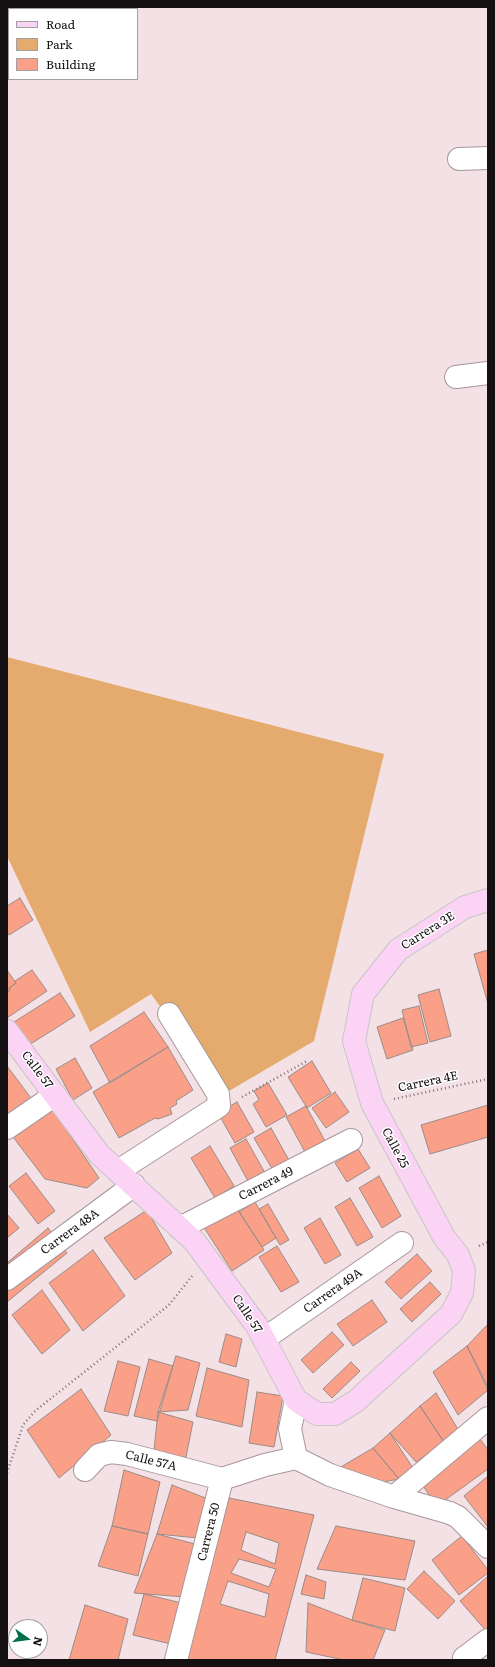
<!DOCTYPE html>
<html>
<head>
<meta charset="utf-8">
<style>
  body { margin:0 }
  #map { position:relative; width:495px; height:1667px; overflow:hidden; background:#f3e1e5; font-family:Literata,serif }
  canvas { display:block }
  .frame { position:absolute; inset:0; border:8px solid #140f10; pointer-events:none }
  .legend { position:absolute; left:8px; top:8px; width:130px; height:72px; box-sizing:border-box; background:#fff; border:1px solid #a19f9f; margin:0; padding:5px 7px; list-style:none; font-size:12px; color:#140f10 }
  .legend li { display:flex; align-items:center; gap:8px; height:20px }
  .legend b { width:20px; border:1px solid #a19f9f }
  .north { position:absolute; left:8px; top:1619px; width:40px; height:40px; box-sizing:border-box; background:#fff; border:1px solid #a19f9f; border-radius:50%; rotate:104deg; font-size:11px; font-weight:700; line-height:16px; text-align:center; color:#140f10 }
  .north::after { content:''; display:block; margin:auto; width:14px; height:18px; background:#007049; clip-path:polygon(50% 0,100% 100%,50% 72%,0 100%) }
</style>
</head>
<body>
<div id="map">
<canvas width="495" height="1667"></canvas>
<div class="frame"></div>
<ul class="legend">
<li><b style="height:5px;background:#fbd3f5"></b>Road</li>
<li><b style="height:11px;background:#e5aa6d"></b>Park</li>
<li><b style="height:11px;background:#faa089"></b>Building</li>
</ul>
<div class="north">N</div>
</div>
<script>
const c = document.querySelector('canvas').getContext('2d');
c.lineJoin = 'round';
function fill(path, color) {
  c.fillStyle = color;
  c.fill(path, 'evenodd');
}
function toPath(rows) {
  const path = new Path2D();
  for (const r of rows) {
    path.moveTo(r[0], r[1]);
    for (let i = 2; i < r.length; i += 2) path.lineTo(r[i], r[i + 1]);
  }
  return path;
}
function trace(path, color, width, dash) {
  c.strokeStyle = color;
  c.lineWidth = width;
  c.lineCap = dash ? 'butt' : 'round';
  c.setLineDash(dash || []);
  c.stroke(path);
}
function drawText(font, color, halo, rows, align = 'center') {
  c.font = font + ' Literata,serif';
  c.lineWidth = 3;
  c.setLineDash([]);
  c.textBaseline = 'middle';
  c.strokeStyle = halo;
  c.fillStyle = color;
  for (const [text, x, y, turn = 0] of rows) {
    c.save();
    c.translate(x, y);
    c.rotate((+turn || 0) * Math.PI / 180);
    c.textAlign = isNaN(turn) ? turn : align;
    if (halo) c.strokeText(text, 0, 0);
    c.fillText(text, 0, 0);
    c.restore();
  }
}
fill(toPath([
  [7,657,384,754,314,1041,224,1094,151,994,90,1032,7,856]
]), '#e5aa6d');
const building = toPath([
  [20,898,33,920,9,935,7,932,7,906,20,898],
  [488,950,488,1004,474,954,488,950],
  [7,970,16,983,9,988,10,990,7,992,7,970],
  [32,970,47,991,7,1018,7,992,10,990,9,988,16,983,15,981,32,970],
  [439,989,451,1036,430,1042,418,995,439,989],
  [60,993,75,1016,29,1045,14,1022,60,993],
  [419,1006,428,1043,411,1047,402,1010,419,1006],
  [144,1012,168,1047,110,1083,90,1046,144,1012],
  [403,1018,413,1050,387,1059,377,1027,403,1018],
  [168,1047,193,1090,176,1101,177,1104,170,1108,172,1114,158,1119,155,1118,119,1138,93,1092,168,1047],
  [75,1058,92,1088,73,1100,56,1069,75,1058],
  [312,1061,331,1093,307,1108,288,1077,312,1061],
  [7,1066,31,1098,7,1116,7,1066],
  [268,1083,287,1115,266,1127,253,1104,259,1100,254,1091,268,1083],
  [335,1092,349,1112,326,1128,312,1108,335,1092],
  [237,1102,254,1132,235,1143,218,1113,237,1102],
  [488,1105,488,1137,430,1154,421,1125,488,1105],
  [306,1106,325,1141,305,1152,286,1117,306,1106],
  [53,1110,99,1178,87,1188,45,1179,10,1133,53,1110],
  [271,1128,290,1162,274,1172,254,1138,271,1128],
  [246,1139,265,1173,249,1183,230,1148,246,1139],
  [210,1146,234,1186,215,1198,191,1158,210,1146],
  [358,1149,370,1168,347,1182,335,1163,358,1149],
  [26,1173,55,1211,38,1224,9,1186,26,1173],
  [379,1176,401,1216,382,1228,359,1188,379,1176],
  [350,1198,373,1237,357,1246,335,1207,350,1198],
  [255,1202,276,1238,262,1247,239,1212,255,1202],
  [268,1204,289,1240,280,1245,259,1209,268,1204],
  [235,1205,264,1250,232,1271,203,1226,235,1205],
  [147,1210,172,1253,135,1280,104,1238,147,1210],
  [7,1214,19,1228,7,1238,7,1214],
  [320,1218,341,1255,325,1264,304,1228,320,1218],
  [48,1228,67,1253,7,1302,7,1263,48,1228],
  [277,1246,299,1282,281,1292,259,1257,277,1246],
  [93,1250,125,1296,83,1331,49,1283,93,1250],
  [417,1254,432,1271,401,1299,385,1282,417,1254],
  [430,1282,441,1294,412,1322,400,1309,430,1282],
  [42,1290,70,1330,42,1354,12,1315,42,1290],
  [372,1300,387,1322,353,1346,337,1324,372,1300],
  [488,1324,488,1387,467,1346,488,1324],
  [332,1332,344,1345,313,1373,301,1360,332,1332],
  [226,1334,242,1339,236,1367,219,1362,226,1334],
  [467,1346,488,1390,458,1415,433,1372,467,1346],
  [176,1356,200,1363,188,1410,158,1412,176,1356],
  [149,1359,173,1366,157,1421,134,1416,149,1359],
  [118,1361,140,1367,128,1416,104,1411,118,1361],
  [351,1362,360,1371,332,1398,323,1389,351,1362],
  [207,1368,249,1380,242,1427,196,1416,207,1368],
  [81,1389,111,1435,59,1478,27,1430,81,1389],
  [257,1392,283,1396,274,1447,249,1443,257,1392],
  [436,1393,459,1431,444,1442,420,1406,436,1393],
  [420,1406,444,1442,416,1462,390,1433,420,1406],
  [158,1412,193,1422,184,1467,153,1460,158,1412],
  [390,1433,413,1468,399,1479,373,1448,390,1433],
  [478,1436,488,1450,488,1469,437,1506,418,1479,478,1436],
  [373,1448,399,1479,378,1483,334,1471,373,1448],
  [124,1470,160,1482,148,1534,112,1526,124,1470],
  [488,1476,488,1527,464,1496,488,1476],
  [172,1485,208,1499,198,1538,157,1534,172,1485],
  [229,1498,314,1515,275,1660,184,1660,229,1498],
  [112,1526,148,1534,138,1576,98,1566,112,1526],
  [336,1526,415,1541,405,1580,317,1569,336,1526],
  [246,1532,279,1543,275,1564,241,1550,246,1532],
  [157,1534,199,1545,185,1597,134,1593,157,1534],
  [462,1536,488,1570,488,1573,459,1595,432,1560,462,1536],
  [239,1559,276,1569,269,1587,231,1573,239,1559],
  [424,1571,455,1601,438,1619,407,1589,424,1571],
  [306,1575,326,1582,324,1599,301,1594,306,1575],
  [488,1576,488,1633,460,1601,488,1576],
  [363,1578,405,1588,395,1631,352,1620,363,1578],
  [228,1581,269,1594,265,1617,220,1604,228,1581],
  [144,1594,186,1604,171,1644,133,1635,144,1594],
  [308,1603,352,1620,385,1630,373,1660,344,1660,306,1652,308,1603],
  [85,1605,128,1619,118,1660,69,1660,85,1605]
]);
fill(building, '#faa089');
trace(building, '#9a8b87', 1);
const minor = toPath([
  [459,159,488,158],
  [456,377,488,373],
  [7,1128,55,1095],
  [118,1171,219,1106,218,1094,169,1014],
  [180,1228,351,1140],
  [7,1279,134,1185],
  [264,1339,402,1243],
  [296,1400,290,1429,296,1458,330,1475,394,1497,450,1513,458,1517,488,1547],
  [85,1470,99,1455,111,1452,127,1454,222,1479],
  [222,1479,265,1465,296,1458],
  [394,1497,488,1418],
  [464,1658,488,1640],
  [176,1660,222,1479]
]);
const major = toPath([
  [7,1031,99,1154,195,1242,257,1326,296,1400,317,1414,335,1414,356,1401,451,1314,462,1293,464,1271,458,1255,444,1237,372,1103,354,1041,363,994,398,950,465,907,488,900]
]);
trace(minor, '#a7979a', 24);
trace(major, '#c7c5c6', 24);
trace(toPath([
  [242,1097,307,1061],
  [394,1099,488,1079],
  [479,1246,488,1242],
  [7,1473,23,1425,35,1411,169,1305,192,1276]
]), '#7e7375', 2.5, [1, 3]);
trace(minor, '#fff', 22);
trace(major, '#fbd3f5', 22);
drawText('12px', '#140f10', '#fff', [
  ["Carrera 3E",428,931,-32],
  ["Calle 57",37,1070,53],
  ["Carrera 4E",428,1082,-12],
  ["Calle 25",395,1148,62],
  ["Carrera 49",266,1184,-27],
  ["Carrera 48A",70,1232,-36],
  ["Carrera 49A",333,1291,-35],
  ["Calle 57",247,1314,56],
  ["Calle 57A",151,1461,14],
  ["Carrera 50",209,1532,-76]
]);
</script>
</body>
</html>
